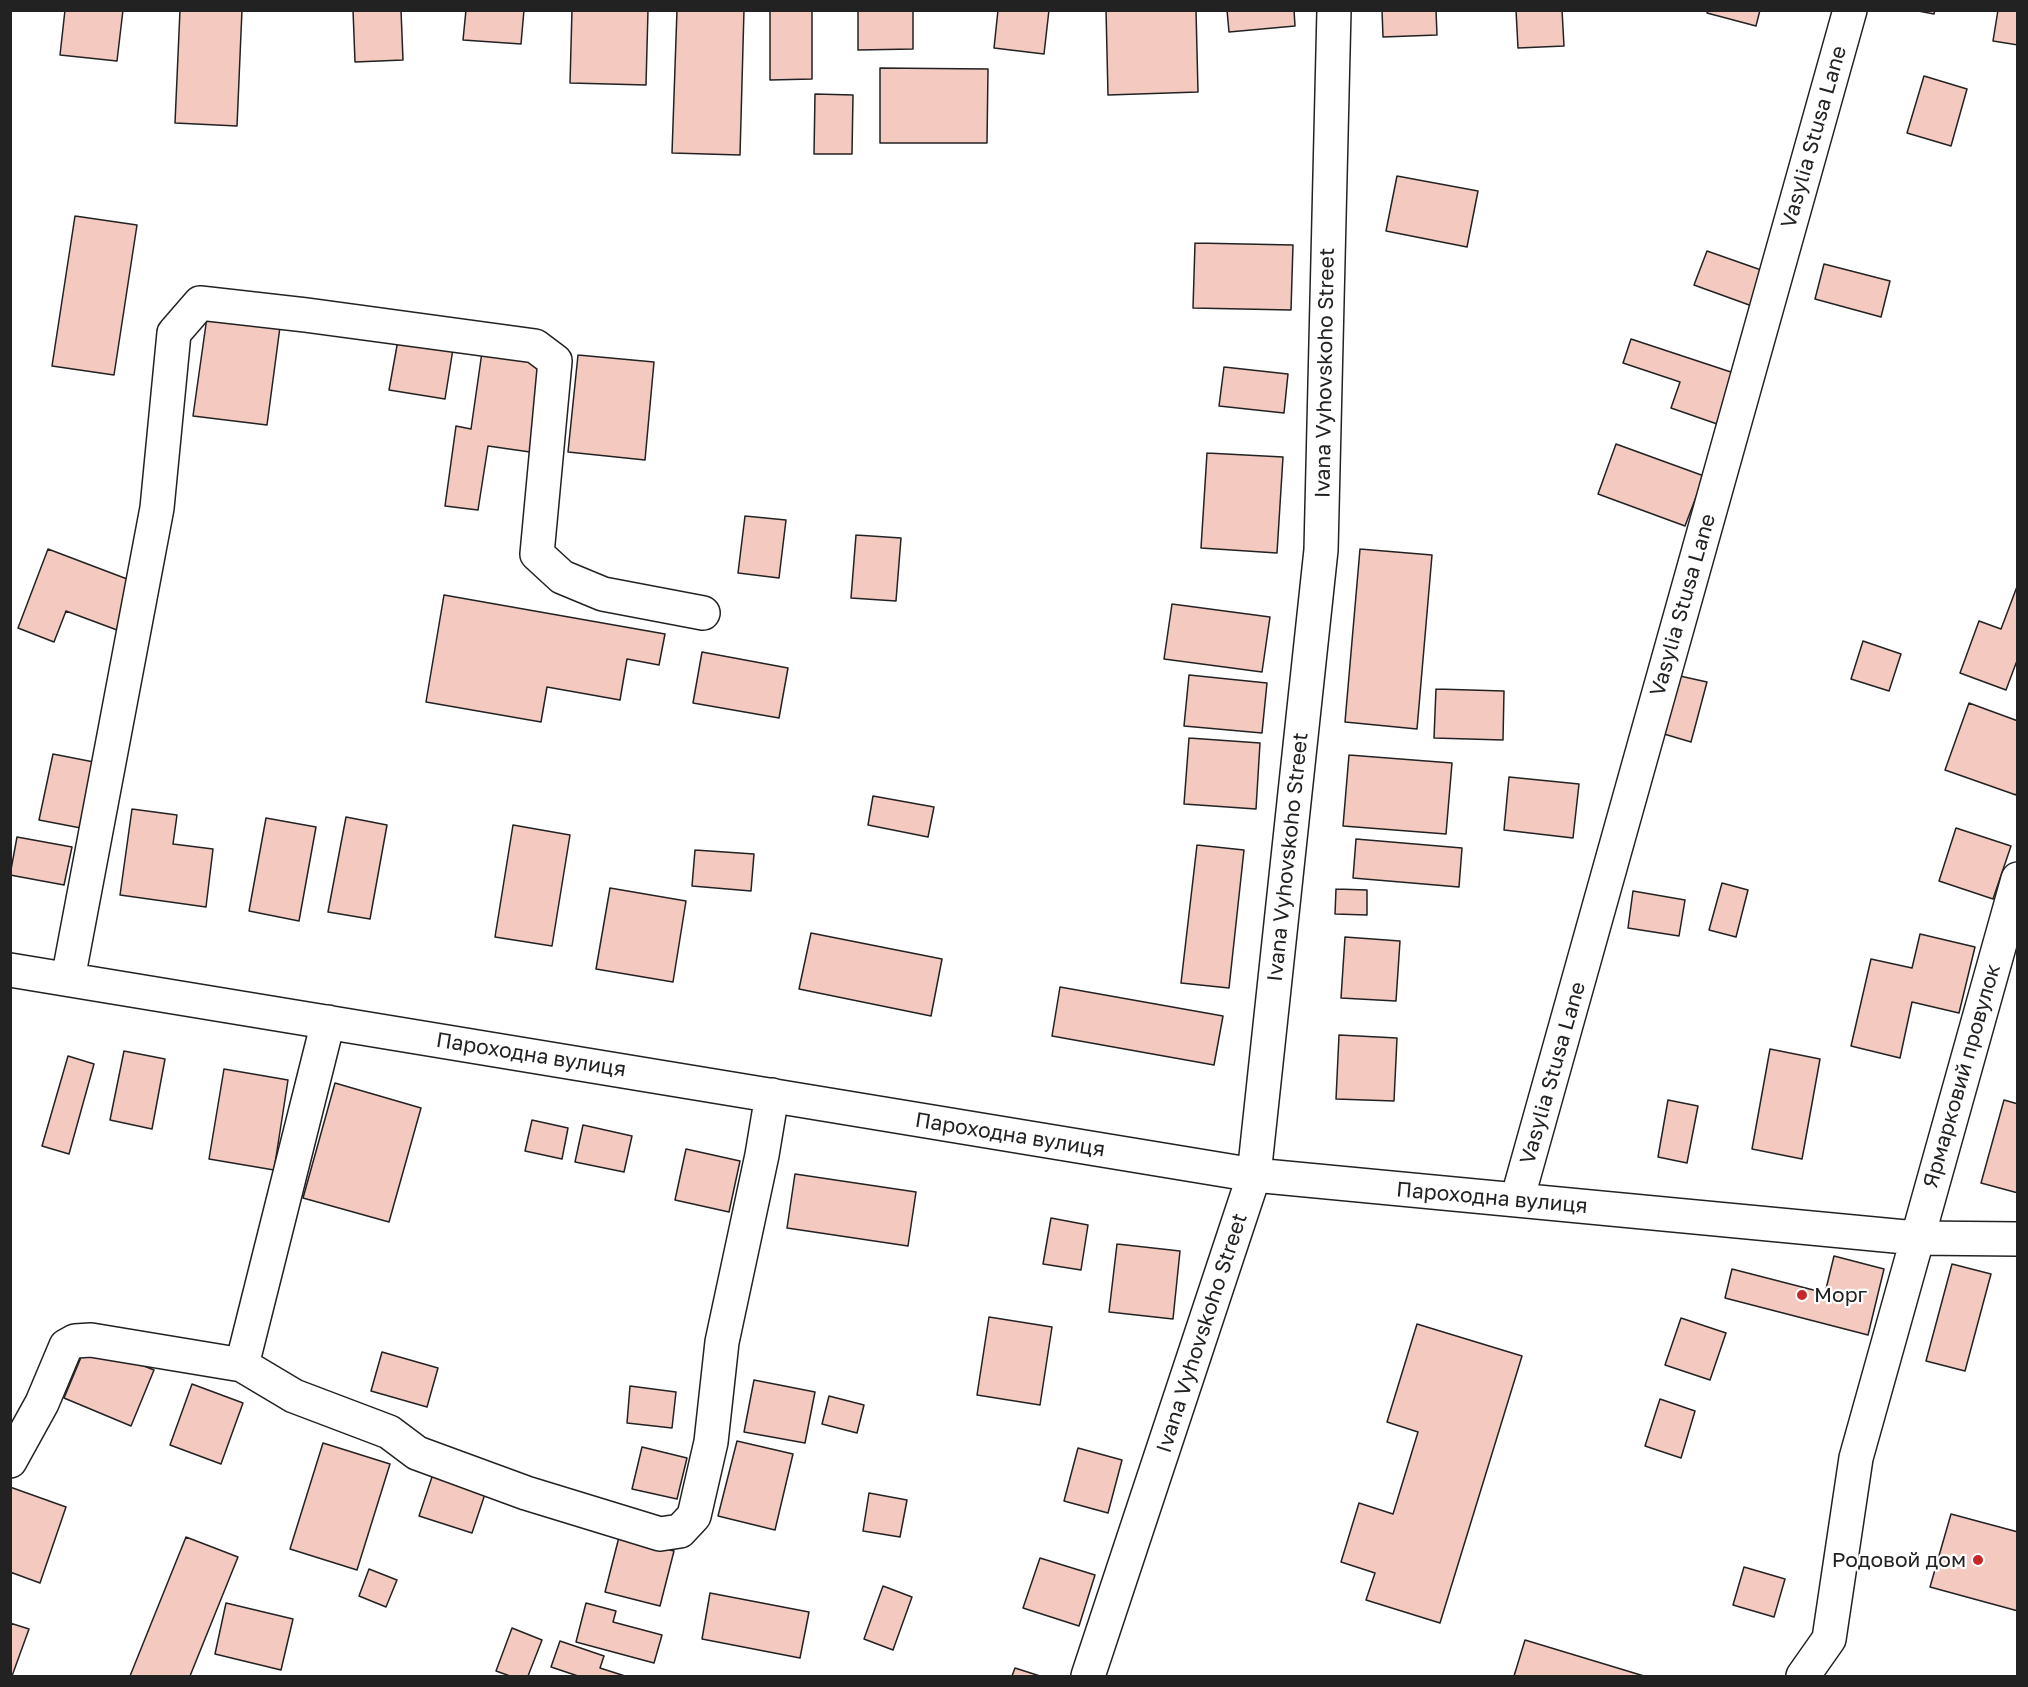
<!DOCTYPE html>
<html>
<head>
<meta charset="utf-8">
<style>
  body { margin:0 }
  #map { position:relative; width:2028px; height:1687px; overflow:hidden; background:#fff; font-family:"Golos Text",sans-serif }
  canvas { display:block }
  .frame { position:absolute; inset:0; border:12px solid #222; pointer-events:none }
</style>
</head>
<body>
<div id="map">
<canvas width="2028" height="1687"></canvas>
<div class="frame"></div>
</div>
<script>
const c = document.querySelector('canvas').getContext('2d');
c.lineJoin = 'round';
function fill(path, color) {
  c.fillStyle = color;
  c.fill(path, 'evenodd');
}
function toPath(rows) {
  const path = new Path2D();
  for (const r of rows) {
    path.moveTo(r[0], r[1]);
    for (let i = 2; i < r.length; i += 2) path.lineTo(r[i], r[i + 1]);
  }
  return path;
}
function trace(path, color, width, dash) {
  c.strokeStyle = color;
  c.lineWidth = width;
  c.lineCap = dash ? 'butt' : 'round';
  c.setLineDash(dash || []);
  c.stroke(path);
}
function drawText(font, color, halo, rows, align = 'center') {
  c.font = font + ' "Golos Text",sans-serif';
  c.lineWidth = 4.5;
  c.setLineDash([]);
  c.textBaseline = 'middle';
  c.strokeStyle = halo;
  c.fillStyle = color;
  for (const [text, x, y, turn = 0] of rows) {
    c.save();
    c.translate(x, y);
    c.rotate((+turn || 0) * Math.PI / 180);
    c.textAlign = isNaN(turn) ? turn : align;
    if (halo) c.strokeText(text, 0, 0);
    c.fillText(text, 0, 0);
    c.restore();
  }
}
const building = toPath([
  [65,10,123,10,117,61,60,55,65,10],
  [180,10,242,10,237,126,175,123,180,10],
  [353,10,401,10,403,60,355,62,353,10],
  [466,10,524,10,521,44,463,40,466,10],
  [572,10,648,10,646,85,570,83,572,10],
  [677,10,744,10,740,155,672,153,677,10],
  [770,10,812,10,812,79,770,80,770,10],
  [858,10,913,10,913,49,858,50,858,10],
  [998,10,1049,10,1044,54,994,48,998,10],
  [1106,10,1196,10,1198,92,1108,95,1106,10],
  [1227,10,1294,10,1295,26,1229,32,1227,10],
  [1382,10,1436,10,1437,35,1383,37,1382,10],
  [1516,10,1562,10,1564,46,1518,48,1516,10],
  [1708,10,1760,10,1756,26,1707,13,1708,10],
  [1913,10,1935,10,1934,14,1913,10],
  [1998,10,2018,10,2018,45,1993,41,1998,10],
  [880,68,988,69,987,143,880,143,880,68],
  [1924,76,1967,89,1951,146,1907,133,1924,76],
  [815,94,853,95,852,154,814,154,815,94],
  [1397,176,1478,191,1467,247,1386,231,1397,176],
  [75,216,137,225,114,375,52,366,75,216],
  [1195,243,1293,245,1291,310,1193,308,1195,243],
  [1707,251,1764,271,1752,306,1694,285,1707,251],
  [1824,264,1890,281,1881,317,1815,299,1824,264],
  [207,317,280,327,267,425,193,416,207,317],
  [1631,339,1737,374,1720,425,1671,408,1680,382,1623,363,1631,339],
  [398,340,453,349,445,399,389,390,398,340],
  [482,352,542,361,530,452,488,446,478,510,445,506,456,426,471,429,482,352],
  [578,355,654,362,645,460,568,452,578,355],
  [1224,367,1288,374,1284,413,1219,406,1224,367],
  [1616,444,1704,476,1685,526,1598,494,1616,444],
  [1207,453,1283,457,1277,553,1201,548,1207,453],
  [745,516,786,520,779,578,738,573,745,516],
  [856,535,901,538,896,601,851,598,856,535],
  [48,549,135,582,117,630,66,611,54,642,18,628,48,549],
  [1360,549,1432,555,1417,729,1345,722,1360,549],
  [2018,584,2018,658,2006,690,1960,673,1979,621,2001,629,2018,584],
  [444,595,665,634,659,665,627,659,620,700,547,687,541,722,426,702,444,595],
  [1172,604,1270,617,1262,672,1164,659,1172,604],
  [1863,641,1901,654,1889,691,1851,679,1863,641],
  [702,652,788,668,779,718,693,703,702,652],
  [1189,675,1267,683,1262,733,1184,726,1189,675],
  [1680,676,1707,682,1691,742,1664,734,1680,676],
  [1436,689,1504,691,1503,740,1434,738,1436,689],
  [1969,703,2018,721,2018,789,2016,795,1945,770,1969,703],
  [1189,738,1260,743,1256,809,1184,804,1189,738],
  [53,754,99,763,86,829,39,820,53,754],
  [1349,755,1452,763,1446,834,1343,826,1349,755],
  [1509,777,1579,784,1573,838,1504,830,1509,777],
  [873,796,934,807,928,837,868,825,873,796],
  [132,809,177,815,173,844,213,849,206,907,120,895,132,809],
  [346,817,387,825,370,919,328,912,346,817],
  [266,818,316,827,299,921,249,911,266,818],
  [513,825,570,835,552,946,495,937,513,825],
  [1956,828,2011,846,1993,899,1939,881,1956,828],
  [17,837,72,847,64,885,10,875,17,837],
  [1356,839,1462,848,1459,887,1353,878,1356,839],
  [1197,845,1244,850,1229,988,1181,983,1197,845],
  [695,850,754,854,751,891,692,886,695,850],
  [1722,883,1748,890,1736,937,1709,930,1722,883],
  [610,888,686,901,673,982,596,969,610,888],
  [1336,889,1367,890,1367,915,1335,914,1336,889],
  [1633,891,1685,900,1679,936,1628,928,1633,891],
  [811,933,942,959,931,1016,799,989,811,933],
  [1920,934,1975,947,1959,1013,1912,1002,1900,1058,1851,1046,1871,959,1912,968,1920,934],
  [1345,937,1400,941,1396,1001,1341,998,1345,937],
  [1060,987,1223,1016,1214,1065,1052,1036,1060,987],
  [1339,1035,1397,1038,1394,1101,1336,1099,1339,1035],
  [1770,1049,1820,1059,1802,1159,1752,1149,1770,1049],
  [124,1051,165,1059,152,1129,110,1120,124,1051],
  [68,1056,94,1064,69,1154,42,1146,68,1056],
  [224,1069,288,1080,274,1170,209,1159,224,1069],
  [335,1083,421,1108,389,1222,303,1198,335,1083],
  [1668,1100,1698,1106,1687,1163,1658,1157,1668,1100],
  [2004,1100,2018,1104,2018,1193,1981,1183,2004,1100],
  [532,1120,568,1128,562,1159,525,1151,532,1120],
  [583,1125,632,1136,624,1172,575,1162,583,1125],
  [686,1149,740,1161,729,1212,675,1200,686,1149],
  [795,1174,916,1192,908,1246,787,1228,795,1174],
  [1051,1218,1088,1225,1081,1270,1043,1264,1051,1218],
  [1117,1244,1180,1251,1173,1319,1109,1312,1117,1244],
  [1834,1256,1884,1269,1868,1335,1725,1298,1732,1269,1825,1293,1834,1256],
  [1952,1264,1991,1274,1965,1371,1926,1361,1952,1264],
  [989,1317,1052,1327,1040,1405,977,1395,989,1317],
  [1681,1318,1726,1333,1710,1380,1665,1365,1681,1318],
  [1417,1324,1522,1356,1440,1623,1366,1600,1375,1573,1341,1562,1359,1503,1393,1514,1418,1432,1387,1422,1417,1324],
  [87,1343,154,1370,131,1426,64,1398,87,1343],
  [382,1352,438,1368,427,1407,371,1391,382,1352],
  [754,1380,815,1392,805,1443,744,1432,754,1380],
  [192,1384,243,1403,221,1464,170,1445,192,1384],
  [630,1386,676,1392,672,1428,627,1423,630,1386],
  [829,1396,864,1405,857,1433,822,1424,829,1396],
  [1660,1399,1695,1411,1681,1458,1645,1446,1660,1399],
  [737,1441,793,1454,775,1530,718,1516,737,1441],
  [323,1443,390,1464,357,1570,290,1549,323,1443],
  [642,1447,687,1458,677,1499,632,1489,642,1447],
  [1078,1448,1122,1460,1108,1513,1064,1501,1078,1448],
  [434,1471,487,1488,472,1533,419,1516,434,1471],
  [10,1487,66,1507,40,1583,10,1572,10,1487],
  [869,1493,907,1500,900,1537,863,1531,869,1493],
  [1951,1514,2018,1532,2018,1611,1930,1587,1951,1514],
  [186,1537,238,1557,190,1676,130,1676,186,1537],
  [619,1537,674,1551,660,1606,605,1592,619,1537],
  [1040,1558,1095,1575,1079,1626,1023,1608,1040,1558],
  [1744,1567,1785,1579,1774,1617,1733,1605,1744,1567],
  [369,1569,397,1580,386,1607,359,1596,369,1569],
  [883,1586,912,1597,893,1650,864,1639,883,1586],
  [710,1593,809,1612,800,1658,702,1639,710,1593],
  [226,1603,293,1619,281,1670,215,1654,226,1603],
  [586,1603,616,1611,613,1622,662,1635,654,1663,576,1642,586,1603],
  [10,1623,29,1629,12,1676,10,1676,10,1623],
  [512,1628,542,1640,528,1676,510,1676,496,1671,512,1628],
  [1525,1640,1644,1676,1514,1676,1525,1640],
  [560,1641,604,1656,600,1668,625,1676,578,1676,551,1667,560,1641],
  [1015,1668,1040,1676,1012,1676,1015,1668]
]);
fill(building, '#f3c9c0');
trace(building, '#222', 1.5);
const minor = toPath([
  [10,970,1254,1175,1916,1238,2018,1239],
  [68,979,157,508,174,333,200,303,306,315,535,346,555,361,537,554,562,577,603,594,703,613],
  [1517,1200,1850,10],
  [242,1365,328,1022],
  [10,1461,42,1403,66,1346,75,1341,91,1340,242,1365,294,1396,389,1432,417,1453,526,1493,660,1534,680,1531,694,1516,711,1442,722,1342,762,1155,772,1095],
  [1088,1676,1254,1175,1321,550,1334,10],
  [1803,1676,1829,1639,1856,1458,2018,879]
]);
trace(minor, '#222', 36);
trace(minor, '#fff', 33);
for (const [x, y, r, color] of [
  [1802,1295,6,"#c62828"],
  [1978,1560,6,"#c62828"]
]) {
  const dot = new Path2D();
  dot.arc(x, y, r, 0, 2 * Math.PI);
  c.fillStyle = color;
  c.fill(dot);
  trace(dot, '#fff', 2);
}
drawText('21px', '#222', '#fff', [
  ["Vasylia Stusa Lane",1814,137,-74],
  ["Ivana Vyhovskoho Street",1325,373,-89],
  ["Vasylia Stusa Lane",1683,605,-74],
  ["Ivana Vyhovskoho Street",1288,857,-84],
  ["Пароходна вулиця",531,1055,9],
  ["Vasylia Stusa Lane",1553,1073,-74],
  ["Ярмарковий провулок",1962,1076,-74],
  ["Пароходна вулиця",1010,1135,9],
  ["Пароходна вулиця",1492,1198,5],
  ["Ivana Vyhovskoho Street",1202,1333,-72]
]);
drawText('21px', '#222', '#fff', [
  ["Морг",1814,1295],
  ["Родовой дом",1966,1560,"right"]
], 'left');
</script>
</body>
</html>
